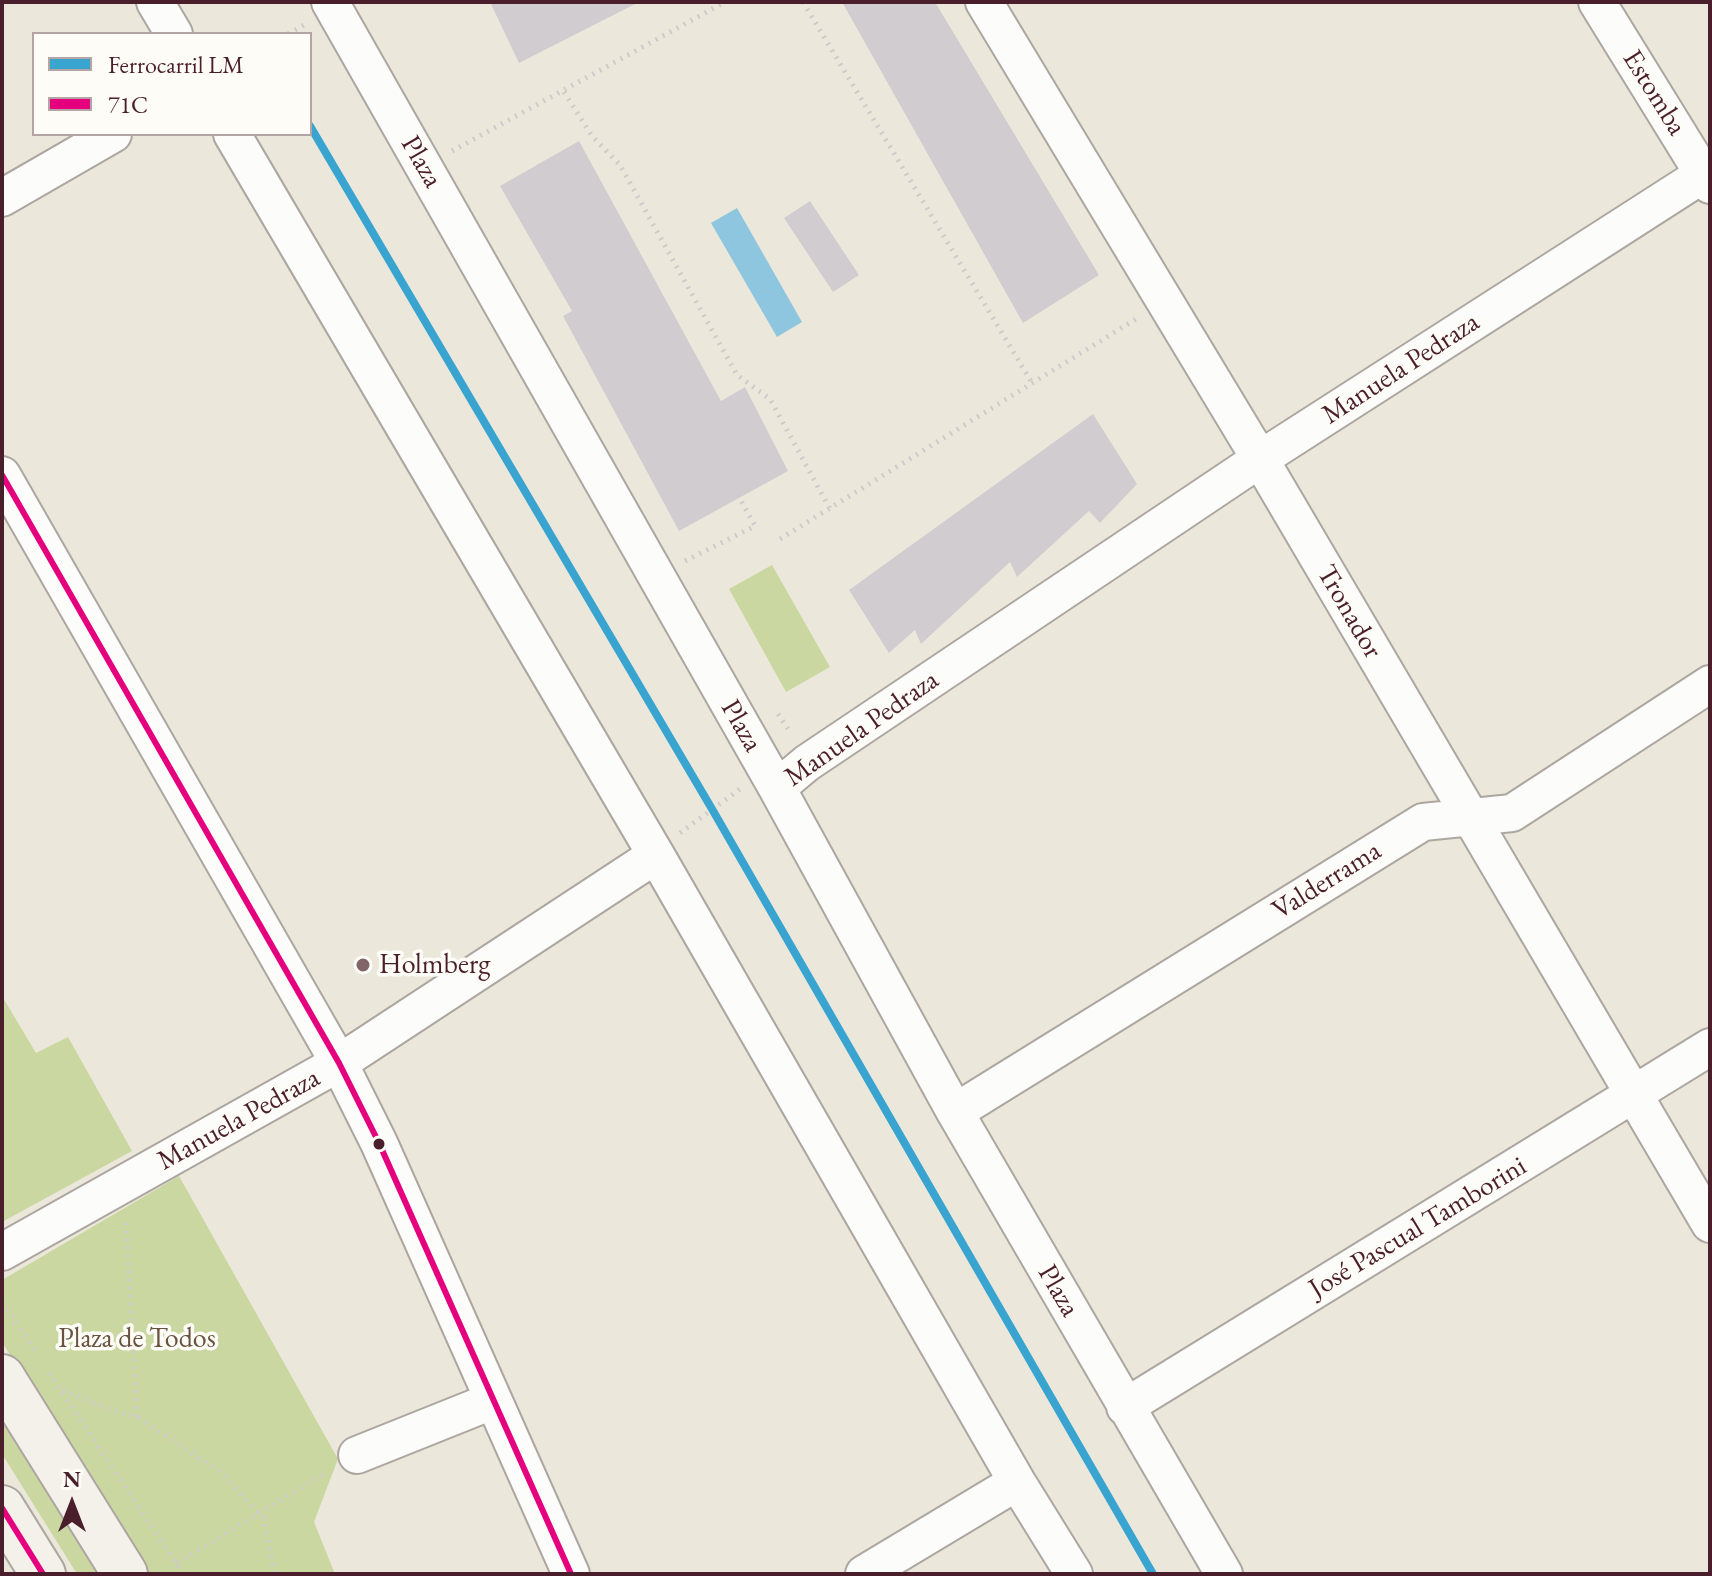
<!DOCTYPE html>
<html>
<head>
<meta charset="utf-8">
<style>
  body { margin:0 }
  #map { position:relative; width:1712px; height:1576px; overflow:hidden; background:#ebe8db; font-family:"EB Garamond",serif }
  canvas { display:block }
  .frame { position:absolute; inset:0; border:4px solid #4a1f2b; pointer-events:none }
  .legend { position:absolute; left:32px; top:32px; width:280px; height:104px; box-sizing:border-box; background:#fdfcf7; border:2px solid #b5a4a5; margin:0; padding:10px 14px; list-style:none; font-size:24px; color:#4a1f2b }
  .legend li { display:flex; align-items:center; gap:16px; height:40px }
  .legend b { width:40px; border:2px solid #b5a4a5 }
  .north { position:absolute; left:32px; top:1464px; width:80px; height:80px; -webkit-text-stroke:6px #fdfcf7; paint-order:stroke; rotate:0deg; font-size:22px; font-weight:700; line-height:32px; text-align:center; color:#4a1f2b }
  .north::after { content:''; display:block; margin:auto; width:28px; height:36px; background:#4a1f2b; clip-path:polygon(50% 0,100% 100%,50% 72%,0 100%) }
</style>
</head>
<body>
<div id="map">
<canvas width="1712" height="1576"></canvas>
<div class="frame"></div>
<ul class="legend">
<li><b style="height:10px;background:#3aa4d0"></b>Ferrocarril LM</li>
<li><b style="height:10px;background:#e5007d"></b>71C</li>
</ul>
<div class="north">N</div>
</div>
<script>
const c = document.querySelector('canvas').getContext('2d');
c.lineJoin = 'round';
function fill(path, color) {
  c.fillStyle = color;
  c.fill(path, 'evenodd');
}
function toPath(rows) {
  const path = new Path2D();
  for (const r of rows) {
    path.moveTo(r[0], r[1]);
    for (let i = 2; i < r.length; i += 2) path.lineTo(r[i], r[i + 1]);
  }
  return path;
}
function trace(path, color, width, dash) {
  c.strokeStyle = color;
  c.lineWidth = width;
  c.lineCap = dash ? 'butt' : 'round';
  c.setLineDash(dash || []);
  c.stroke(path);
}
function drawText(font, color, halo, rows, align = 'center') {
  c.font = font + ' "EB Garamond",serif';
  c.lineWidth = 7;
  c.setLineDash([]);
  c.textBaseline = 'middle';
  c.strokeStyle = halo;
  c.fillStyle = color;
  for (const [text, x, y, turn = 0] of rows) {
    c.save();
    c.translate(x, y);
    c.rotate((+turn || 0) * Math.PI / 180);
    c.textAlign = isNaN(turn) ? turn : align;
    if (halo) c.strokeText(text, 0, 0);
    c.fillText(text, 0, 0);
    c.restore();
  }
}
fill(toPath([
  [772,565,830,667,786,692,729,589],
  [2,996,36,1053,68,1037,132,1151,2,1222],
  [179,1176,338,1459,314,1522,335,1574,148,1574,2,1342,2,1280],
  [2,1411,102,1574,77,1574,2,1454]
]), '#cbd7a0');
fill(toPath([
  [737,208,802,322,777,337,711,223]
]), '#8ec5df');
fill(toPath([
  [490,2,639,2,519,63],
  [842,2,935,2,1099,275,1023,323],
  [579,141,721,401,745,387,788,471,679,531,563,316,572,311,500,186],
  [810,201,859,275,833,292,784,218],
  [1093,414,1137,484,1100,523,1089,511,1017,577,1010,562,921,644,915,630,889,653,849,590]
]), '#d1cccf');
const minor = toPath([
  [155,2,174,34],
  [330,2,777,788,955,1112,1224,1574],
  [984,2,1260,459,1710,1224],
  [1597,2,1710,185],
  [232,134,656,855,1017,1482,1074,1574],
  [2,198,113,134],
  [2,475,339,1063,379,1143,571,1574],
  [777,788,807,763,1260,459,1710,170],
  [955,1112,1423,822,1512,813,1710,684],
  [2,1252,339,1063,656,855],
  [1125,1407,1710,1047],
  [357,1455,492,1401],
  [864,1574,1017,1482]
]);
const secondary = toPath([
  [2,1377,125,1574],
  [2,1508,43,1574]
]);
trace(minor, '#ada6a0', 40);
trace(secondary, '#ada6a0', 48);
trace(toPath([
  [803,2,1032,383],
  [288,34,304,25],
  [564,92,592,136,620,165,737,375,770,399,830,509],
  [452,151,725,2],
  [780,539,1136,319],
  [685,561,755,526,739,497],
  [778,714,790,732],
  [680,833,740,789],
  [126,1223,137,1417],
  [2,1302,37,1354],
  [49,1373,183,1574],
  [63,1390,111,1410,137,1417,219,1471,263,1518,275,1574],
  [177,1563,327,1472]
]), '#cfcbc9', 5, [2, 6]);
trace(minor, '#fcfcfa', 36);
trace(secondary, '#f4f1eb', 44);
trace(toPath([
  [2,475,339,1063,379,1143,571,1574],
  [2,1508,43,1574]
]), '#e5007d', 6);
trace(toPath([
  [310,126,712,809,1153,1574]
]), '#3aa4d0', 8);
for (const [x, y, r, color] of [
  [363,965,8,"#826569"],
  [379,1144,7,"#4a1f2b"]
]) {
  const dot = new Path2D();
  dot.arc(x, y, r, 0, 2 * Math.PI);
  c.fillStyle = color;
  c.fill(dot);
  trace(dot, '#fdfcf7', 3);
}
drawText('28px', '#4a1f2b', '#fdfcf7', [
  ["Estomba",1654,93,58],
  ["Plaza",421,162,60],
  ["Manuela Pedraza",1401,369,-33],
  ["Tronador",1349,612,60],
  ["Plaza",741,726,60],
  ["Manuela Pedraza",862,729,-35],
  ["Valderrama",1327,881,-32],
  ["Manuela Pedraza",239,1120,-29],
  ["José Pascual Tamborini",1418,1228,-31],
  ["Plaza",1058,1291,60]
]);
drawText('28px', '#4a1f2b', '#fdfcf7', [
  ["Holmberg",379,965]
], 'left');
drawText('28px', '#69523f', '#fdfcf7', [
  ["Plaza de Todos",137,1339]
]);
</script>
</body>
</html>
